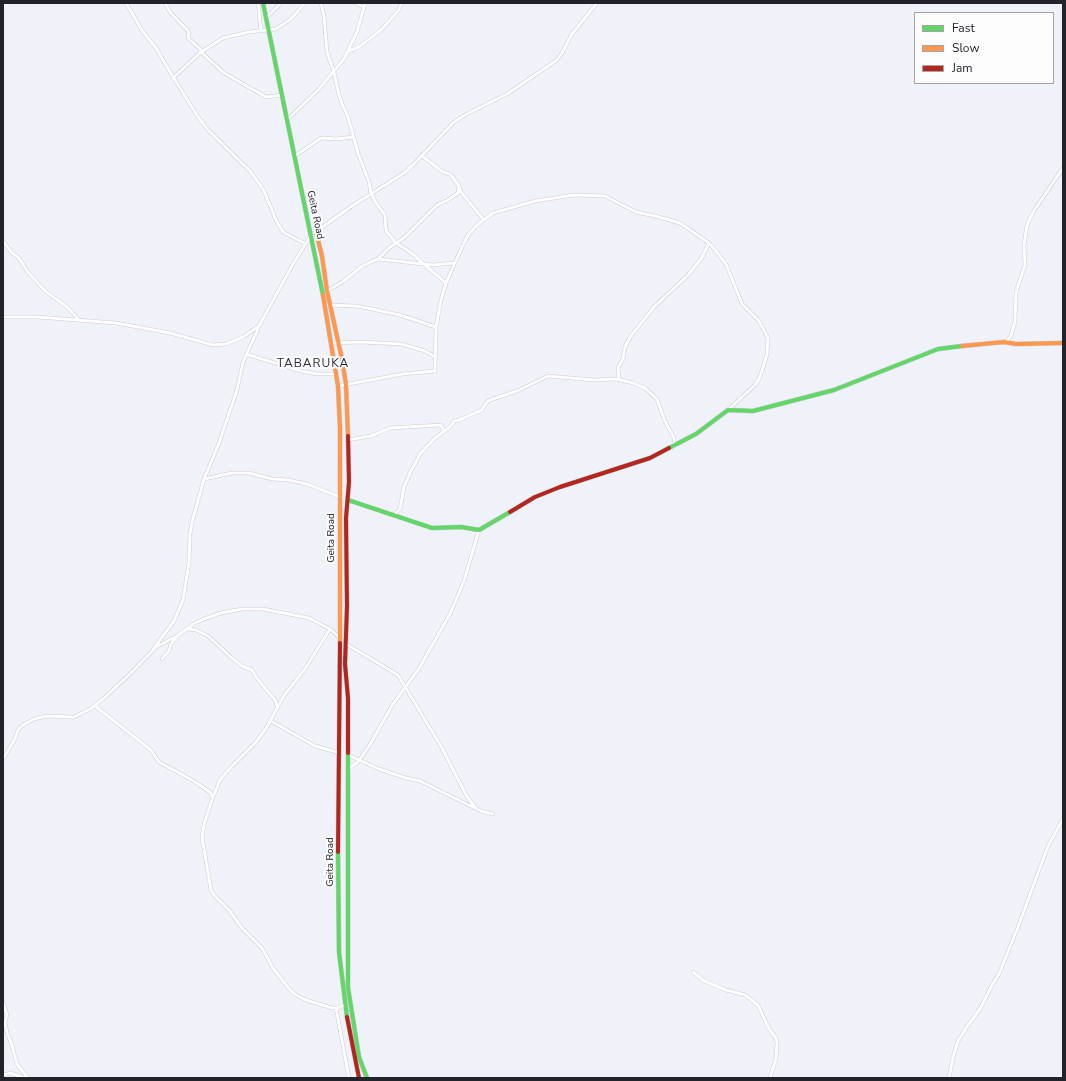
<!DOCTYPE html>
<html>
<head>
<meta charset="utf-8">
<style>
  body { margin:0 }
  #map { position:relative; width:1066px; height:1081px; overflow:hidden; background:#f0f2fa; font-family:"Nunito Sans",sans-serif }
  canvas { display:block }
  .frame { position:absolute; inset:0; border:4px solid #22222b; pointer-events:none }
  .legend { position:absolute; left:914px; top:12px; width:140px; height:72px; box-sizing:border-box; background:#fdfdfd; border:1px solid #a5a5a9; margin:0; padding:5px 7px; list-style:none; font-size:12px; color:#22222b }
  .legend li { display:flex; align-items:center; gap:8px; height:20px }
  .legend b { width:20px; border:1px solid #a5a5a9 }
</style>
</head>
<body>
<div id="map">
<canvas width="1066" height="1081"></canvas>
<div class="frame"></div>
<ul class="legend">
<li><b style="height:5px;background:#63d668"></b>Fast</li>
<li><b style="height:5px;background:#ff974d"></b>Slow</li>
<li><b style="height:5px;background:#b3261e"></b>Jam</li>
</ul>
</div>
<script>
const c = document.querySelector('canvas').getContext('2d');
c.lineJoin = 'round';
function toPath(rows) {
  const path = new Path2D();
  for (const r of rows) {
    path.moveTo(r[0], r[1]);
    for (let i = 2; i < r.length; i += 2) path.lineTo(r[i], r[i + 1]);
  }
  return path;
}
function trace(path, color, width, dash) {
  c.strokeStyle = color;
  c.lineWidth = width;
  c.lineCap = dash ? 'butt' : 'round';
  c.setLineDash(dash || []);
  c.stroke(path);
}
function drawText(font, color, halo, rows, align = 'center') {
  c.font = font + ' "Nunito Sans",sans-serif';
  c.lineWidth = 4;
  c.setLineDash([]);
  c.textBaseline = 'middle';
  c.strokeStyle = halo;
  c.fillStyle = color;
  for (const [text, x, y, turn = 0] of rows) {
    c.save();
    c.translate(x, y);
    c.rotate((+turn || 0) * Math.PI / 180);
    c.textAlign = isNaN(turn) ? turn : align;
    if (halo) c.strokeText(text, 0, 0);
    c.fillText(text, 0, 0);
    c.restore();
  }
}
const street = toPath([
  [126,3,143,32,156,48,170,72,198,117,208,130,250,171,258,182,264,191,276,220,283,232,306,244],
  [165,3,170,12,189,32,188,36,189,39,200,49,201,52,224,73,266,97,283,95],
  [258,3,261,31],
  [321,3,324,16,327,52,334,72,338,91,342,104,348,117,358,153,369,182,371,193,376,203,385,215,386,231,396,243,410,252,446,283],
  [355,3,364,7],
  [267,17,281,3],
  [349,51,359,47,382,29,398,11,402,3],
  [173,78,201,52,223,38,249,32,276,29,291,19,305,3],
  [288,119,318,90,344,59,357,32,365,3],
  [295,156,321,138,337,139,353,137],
  [422,156,443,172,450,174,459,186,461,192,483,219],
  [314,233,352,206,404,173,412,166,453,123,463,116,507,94,557,60,562,53,572,34,597,3],
  [3,241,12,253,19,258,27,271,45,291,67,307,80,321],
  [378,259,432,265,455,263],
  [327,291,344,281,362,266,378,259,389,248,405,237,437,205,448,200,455,195,458,193,459,186],
  [328,305,356,306,367,308,400,315,436,327],
  [3,317,37,317,116,323,170,333,213,345,226,344,243,337,259,326,293,264,310,237],
  [1006,342,1011,336,1015,321,1016,292,1025,265,1024,245,1027,225,1033,212,1063,168],
  [332,343,361,342,401,344,425,351,435,357],
  [246,354,301,371,317,374,336,374],
  [435,371,436,327,441,300,446,283,462,247,468,235,477,225,493,213,535,201,574,195,605,196,636,212,655,216,680,223,709,243,716,251,726,264,742,304,759,321,768,338,767,354,763,368,759,379,755,385,728,410],
  [619,379,618,368,623,359,625,347,630,337,654,307,688,275,701,259,709,243],
  [338,386,403,374,435,371],
  [347,440,371,436,390,428,441,425,444,431],
  [204,479,232,473,249,473,272,479,288,480,307,484,340,497],
  [394,515,400,509,404,487,410,473,420,454,434,439,451,426,454,421,459,420,482,410,487,402,490,400,517,391,548,376,594,380,617,379,633,383,645,388,657,399,664,419,674,438,674,446],
  [188,629,196,630,208,636,232,658,242,666,252,670,256,677,275,700,277,706],
  [330,629,305,669,285,694,265,730,256,742,231,767,220,780,211,802,204,825,202,837,211,890,214,895,229,910,242,928,262,948,273,968,290,990,296,995,306,1000,332,1008,337,1008,345,1005],
  [346,644,398,675,442,748,466,795,475,807],
  [154,648,174,621,183,600,189,562,190,534,192,522,204,479,219,443,237,390,243,362,258,329],
  [162,659,169,651,171,644,176,638],
  [95,706,151,750,159,762,192,780,210,792,213,797],
  [271,721,315,746,340,753],
  [348,755,379,769,406,778,420,781,481,811,493,814],
  [3,759,15,739,18,730,23,725,34,719,46,716,74,717,90,709,103,699,133,671,156,647,177,636,195,623,204,619,221,613,242,609,263,609,309,618,330,629,339,637],
  [347,770,358,762,369,746,393,704,418,670,450,614,464,581,479,530],
  [693,972,704,981,726,990,745,995,758,1005,769,1029,776,1038,777,1043,776,1059,770,1078],
  [3,1002,7,1015,5,1023,7,1033,11,1042,17,1064,28,1078],
  [336,1008,349,1078],
  [3,1075,10,1073,25,1078],
  [949,1078,953,1057,958,1041,966,1028,980,1009,992,985,999,974,1018,927,1048,846,1063,819]
]);
const fast = toPath([
  [263,3,323,295],
  [669,448,696,434,728,410,753,411,834,390,938,349,962,346],
  [348,500,432,528,461,527,479,530,510,512],
  [348,753,348,988,359,1057,367,1078],
  [338,852,339,952,347,1017]
]);
const slow = toPath([
  [316,232,322,256,327,291,342,359,346,385,348,436],
  [323,295,338,386,340,428,340,643],
  [962,346,1004,342,1016,344,1063,343]
]);
const jam = toPath([
  [510,512,535,497,560,487,650,458,669,448],
  [348,753,348,698,345,664,347,606,346,518,349,482,348,436],
  [338,852,340,643],
  [347,1017,359,1078]
]);
trace(street, '#cacbd2', 4);
trace(fast, '#cacbd2', 5);
trace(slow, '#cacbd2', 5);
trace(jam, '#cacbd2', 5);
trace(street, '#fdfdfe', 3);
trace(fast, '#63d668', 4);
trace(slow, '#ff974d', 4);
trace(jam, '#b3261e', 4);
drawText('10px', '#22222b', '#fdfdfd', [
  ["Geita Road",315,215,78],
  ["Geita Road",332,538,-90],
  ["Geita Road",331,862,-90]
]);
c.letterSpacing = '1px';
drawText('12px', '#292a3c', '#fdfdfd', [
  ["TABARUKA",313,364]
]);
c.letterSpacing = '0px';
</script>
</body>
</html>
